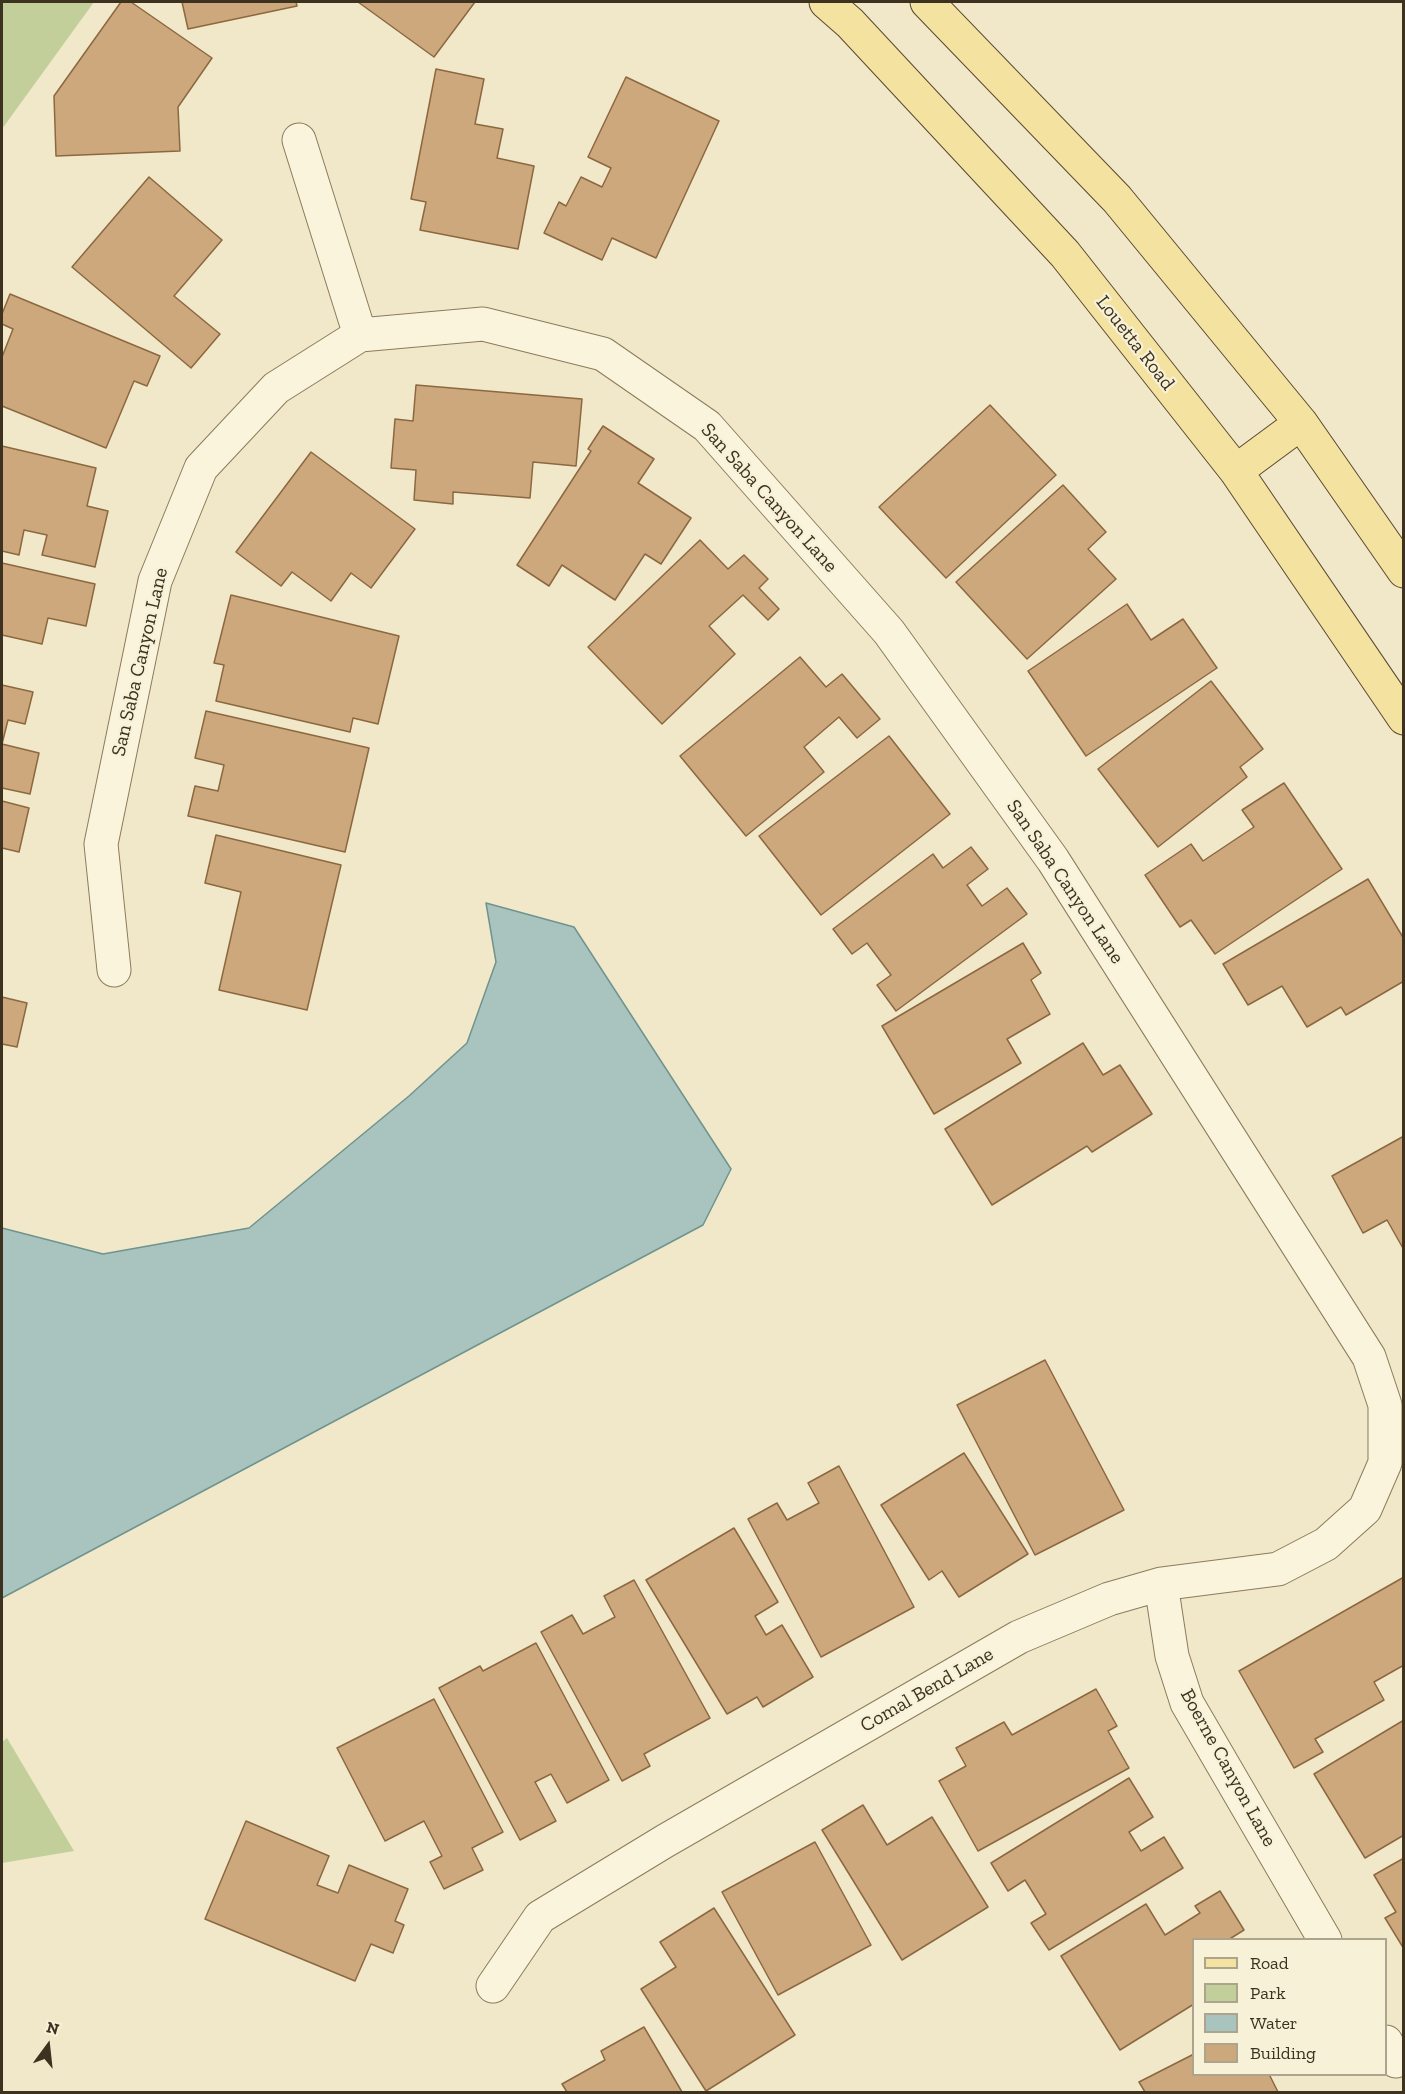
<!DOCTYPE html>
<html>
<head>
<meta charset="utf-8">
<style>
  body { margin:0 }
  #map { position:relative; width:1405px; height:2094px; overflow:hidden; background:#f0e8c8; font-family:"Zilla Slab",serif }
  canvas { display:block }
  .frame { position:absolute; inset:0; border:3px solid #3d3120; pointer-events:none }
  .legend { position:absolute; left:1192px; top:1938px; width:195px; height:138px; box-sizing:border-box; background:#f7f1d8; border:2px solid #ada48e; margin:0; padding:8px 10px; list-style:none; font-size:18px; color:#3d3120 }
  .legend li { display:flex; align-items:center; gap:12px; height:30px }
  .legend b { width:30px; border:2px solid #ada48e }
  .north { position:absolute; left:18px; top:2016px; width:60px; height:60px; -webkit-text-stroke:4px #f7f1d8; paint-order:stroke; rotate:15deg; font-size:16px; font-weight:700; line-height:24px; text-align:center; color:#3d3120 }
  .north::after { content:''; display:block; margin:auto; width:21px; height:27px; background:#3d3120; clip-path:polygon(50% 0,100% 100%,50% 72%,0 100%) }
</style>
</head>
<body>
<div id="map">
<canvas width="1405" height="2094"></canvas>
<div class="frame"></div>
<ul class="legend">
<li><b style="height:8px;background:#f3e2a0"></b>Road</li>
<li><b style="height:16px;background:#c3cf9b"></b>Park</li>
<li><b style="height:16px;background:#a9c4bf"></b>Water</li>
<li><b style="height:16px;background:#cea87d"></b>Building</li>
</ul>
<div class="north">N</div>
</div>
<script>
const c = document.querySelector('canvas').getContext('2d');
c.lineJoin = 'round';
function fill(path, color) {
  c.fillStyle = color;
  c.fill(path, 'evenodd');
}
function toPath(rows) {
  const path = new Path2D();
  for (const r of rows) {
    path.moveTo(r[0], r[1]);
    for (let i = 2; i < r.length; i += 2) path.lineTo(r[i], r[i + 1]);
  }
  return path;
}
function trace(path, color, width, dash) {
  c.strokeStyle = color;
  c.lineWidth = width;
  c.lineCap = dash ? 'butt' : 'round';
  c.setLineDash(dash || []);
  c.stroke(path);
}
function drawText(font, color, halo, rows, align = 'center') {
  c.font = font + ' "Zilla Slab",serif';
  c.lineWidth = 4.5;
  c.setLineDash([]);
  c.textBaseline = 'middle';
  c.strokeStyle = halo;
  c.fillStyle = color;
  for (const [text, x, y, turn = 0] of rows) {
    c.save();
    c.translate(x, y);
    c.rotate((+turn || 0) * Math.PI / 180);
    c.textAlign = isNaN(turn) ? turn : align;
    if (halo) c.strokeText(text, 0, 0);
    c.fillText(text, 0, 0);
    c.restore();
  }
}
fill(toPath([
  [2,2,94,2,2,129],
  [7,1738,74,1851,2,1863,2,1742]
]), '#c3cf9b');
const water = toPath([
  [486,903,574,927,731,1169,703,1225,2,1598,2,1228,103,1254,249,1228,409,1096,467,1043,496,962,486,903]
]);
fill(water, '#a9c4bf');
trace(water, '#6f938e', 1.5);
const building = toPath([
  [121,2,131,2,212,58,178,107,180,151,56,156,54,96,121,2],
  [182,2,296,2,297,6,188,29,182,2],
  [358,2,475,2,434,57,358,2],
  [436,69,484,79,475,124,503,129,497,158,534,166,518,249,420,230,426,202,411,199,436,69],
  [626,77,719,121,656,258,612,238,602,260,544,233,559,202,566,206,581,177,602,187,611,168,588,157,626,77],
  [149,177,222,240,174,296,220,334,191,368,72,267,149,177],
  [10,294,160,356,147,386,134,381,106,448,2,406,2,357,13,329,2,324,2,314,10,294],
  [416,385,582,399,576,466,533,462,530,498,453,492,453,504,414,500,416,470,391,468,395,419,413,421,416,385],
  [990,405,1056,475,946,578,879,507,990,405],
  [603,426,654,459,638,483,691,518,661,564,645,554,615,600,562,565,549,586,517,565,591,451,588,449,603,426],
  [2,446,96,468,87,506,108,511,95,567,42,555,47,535,24,530,19,555,2,551,2,446],
  [311,452,415,529,371,588,351,573,331,601,292,572,281,586,236,552,311,452],
  [1063,485,1106,532,1088,549,1116,579,1027,659,956,582,1063,485],
  [700,540,728,569,744,555,768,579,759,588,779,609,768,620,743,595,709,626,735,654,662,724,588,647,700,540],
  [2,563,95,584,86,626,48,618,42,644,2,635,2,563],
  [231,595,399,636,378,724,353,718,350,732,216,701,224,665,214,663,231,595],
  [1127,604,1151,640,1183,619,1217,668,1086,756,1028,671,1127,604],
  [800,657,826,687,842,674,880,719,857,738,839,717,804,747,824,772,746,836,680,756,800,657],
  [1211,681,1263,749,1240,767,1247,777,1158,847,1098,769,1211,681],
  [2,685,33,692,25,724,8,720,2,744,39,753,30,794,2,788,2,685],
  [206,711,369,748,345,852,188,816,195,786,218,791,224,765,195,758,206,711],
  [889,736,950,814,821,915,759,836,889,736],
  [1284,783,1342,869,1215,954,1191,920,1180,927,1145,875,1191,844,1203,861,1254,827,1242,810,1284,783],
  [2,801,29,808,19,852,2,848,2,801],
  [216,835,341,865,307,1010,219,990,241,892,205,883,216,835],
  [971,847,988,869,967,885,982,906,1007,888,1027,914,896,1011,877,985,891,975,867,943,852,954,833,929,933,854,943,868,971,847],
  [1368,879,1404,939,1404,981,1346,1015,1341,1007,1307,1027,1282,986,1248,1005,1223,964,1368,879],
  [1023,943,1041,973,1031,980,1050,1014,1007,1039,1021,1063,934,1114,882,1026,1023,943],
  [2,997,27,1003,17,1047,2,1044,2,997],
  [1083,1043,1103,1075,1120,1065,1152,1114,1092,1152,1087,1146,992,1205,945,1129,1083,1043],
  [1404,1136,1404,1250,1387,1220,1363,1233,1332,1176,1404,1136],
  [1045,1360,1124,1510,1035,1555,957,1405,1045,1360],
  [964,1453,1028,1554,959,1597,942,1571,929,1580,881,1505,964,1453],
  [839,1466,914,1607,821,1657,748,1519,777,1503,787,1520,819,1503,808,1483,839,1466],
  [734,1528,778,1602,755,1616,766,1635,782,1625,813,1677,763,1707,757,1697,727,1714,646,1580,734,1528],
  [1404,1577,1404,1665,1374,1682,1384,1700,1315,1739,1323,1752,1294,1768,1239,1671,1404,1577],
  [634,1580,710,1718,644,1754,650,1766,622,1781,541,1632,572,1615,583,1634,615,1617,604,1596,634,1580],
  [536,1643,609,1780,567,1803,551,1774,535,1782,556,1821,520,1840,439,1688,480,1666,483,1671,536,1643],
  [1096,1689,1117,1726,1108,1731,1129,1768,978,1851,939,1781,966,1766,956,1748,1004,1722,1012,1735,1096,1689],
  [434,1699,503,1832,472,1848,483,1870,444,1889,430,1862,442,1856,424,1821,385,1841,337,1748,434,1699],
  [1404,1720,1404,1835,1365,1858,1314,1774,1404,1720],
  [1129,1778,1153,1817,1129,1832,1141,1851,1164,1837,1183,1868,1049,1950,1031,1923,1046,1914,1025,1880,1008,1891,991,1863,1129,1778],
  [863,1805,887,1845,932,1817,988,1907,902,1960,822,1830,863,1805],
  [246,1821,329,1856,317,1885,338,1893,349,1865,408,1889,395,1921,404,1925,393,1953,371,1944,355,1981,205,1919,246,1821],
  [815,1842,871,1945,778,1995,722,1892,815,1842],
  [1404,1858,1404,1949,1385,1918,1396,1912,1374,1875,1404,1858],
  [1220,1891,1244,1930,1228,1940,1194,1940,1194,2004,1120,2050,1061,1956,1146,1904,1165,1935,1200,1913,1195,1906,1220,1891],
  [714,1908,795,2035,706,2091,641,1989,676,1967,660,1942,714,1908],
  [644,2027,682,2092,567,2092,562,2084,605,2060,601,2051,644,2027],
  [1194,2054,1194,2074,1269,2074,1278,2092,1145,2092,1139,2082,1194,2054]
]);
fill(building, '#cea87d');
trace(building, '#8c6841', 1.5);
const minor = toPath([
  [299,140,360,335],
  [114,970,101,844,155,581,201,468,276,388,360,335,483,324,603,354,707,426,889,632,1053,860,1369,1357,1385,1405,1385,1463,1365,1509,1326,1544,1278,1569,1161,1584,1109,1599,1019,1637,665,1841,540,1917,493,1986],
  [1161,1584,1172,1656,1187,1703,1325,1940],
  [1386,2042,1396,2061]
]);
const major = toPath([
  [826,2,850,23,1065,254,1236,471,1404,718],
  [927,2,1117,199,1301,423,1404,571],
  [1236,471,1301,423]
]);
trace(minor, '#8c7b5c', 35);
trace(major, '#5a4930', 35);
trace(minor, '#faf4dc', 33);
trace(major, '#f3e2a0', 33);
drawText('20px', '#3d3120', '#f7f1d8', [
  ["Louetta Road",1135,343,52],
  ["San Saba Canyon Lane",769,498,48],
  ["San Saba Canyon Lane",140,662,-77],
  ["San Saba Canyon Lane",1065,882,56],
  ["Comal Bend Lane",927,1690,-30],
  ["Boerne Canyon Lane",1228,1768,61]
]);
</script>
</body>
</html>
